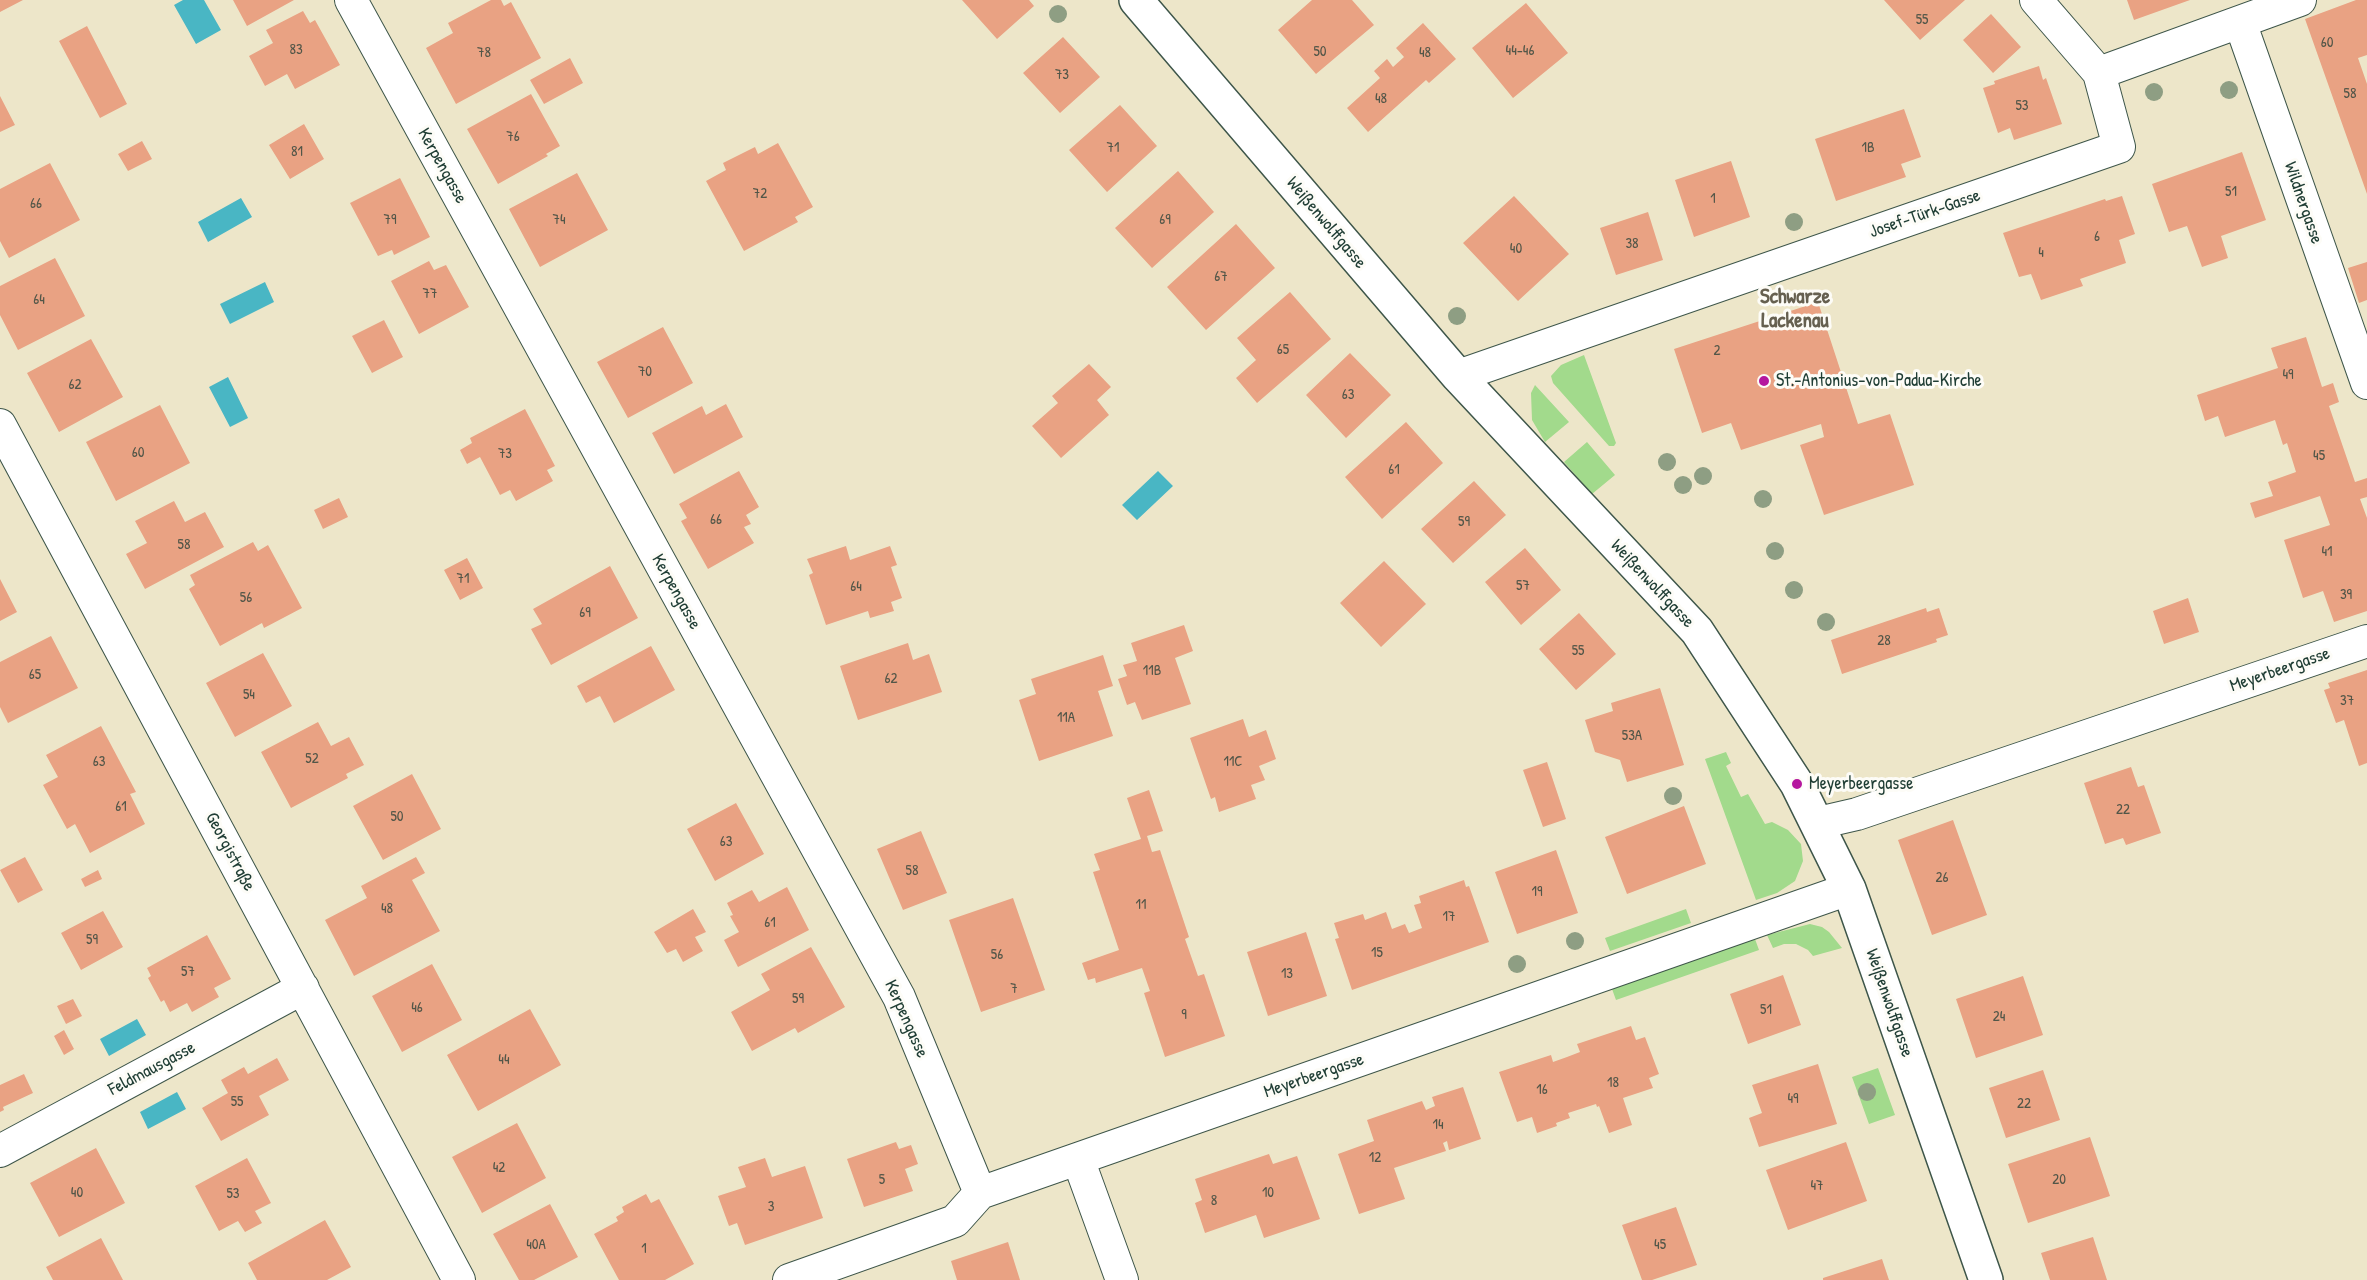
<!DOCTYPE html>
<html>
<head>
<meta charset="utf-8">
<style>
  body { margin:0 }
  canvas { display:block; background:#ede6c9 }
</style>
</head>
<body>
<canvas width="2367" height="1280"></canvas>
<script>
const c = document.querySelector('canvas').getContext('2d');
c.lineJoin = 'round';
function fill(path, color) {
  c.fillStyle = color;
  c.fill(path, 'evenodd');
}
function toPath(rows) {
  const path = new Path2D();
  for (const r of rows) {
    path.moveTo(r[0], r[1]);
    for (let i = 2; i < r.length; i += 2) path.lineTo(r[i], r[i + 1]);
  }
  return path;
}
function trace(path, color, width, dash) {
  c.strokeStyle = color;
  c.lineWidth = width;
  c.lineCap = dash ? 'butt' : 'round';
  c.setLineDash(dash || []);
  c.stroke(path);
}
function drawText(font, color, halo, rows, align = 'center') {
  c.font = font + ' "Patrick Hand",sans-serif';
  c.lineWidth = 6;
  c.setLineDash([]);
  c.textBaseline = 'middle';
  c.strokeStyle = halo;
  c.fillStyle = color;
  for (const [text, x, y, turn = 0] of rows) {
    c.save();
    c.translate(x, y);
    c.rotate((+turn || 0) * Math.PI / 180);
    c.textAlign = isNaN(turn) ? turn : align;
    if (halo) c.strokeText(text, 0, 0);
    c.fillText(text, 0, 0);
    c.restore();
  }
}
fill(toPath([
  [1584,355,1616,443,1614,446,1609,446,1553,383,1551,376,1561,365],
  [1535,385,1569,422,1545,442,1532,420,1531,393],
  [1587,442,1615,475,1592,494,1564,462],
  [1726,752,1731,763,1726,766,1741,797,1748,794,1765,824,1772,822,1788,830,1801,844,1803,861,1795,881,1777,893,1756,900,1705,759],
  [1686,909,1691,923,1610,951,1605,938],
  [1810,924,1822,927,1829,932,1842,948,1813,956,1808,950,1796,944,1784,944,1773,948,1767,935],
  [1755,939,1759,950,1616,1000,1612,989],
  [1878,1068,1895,1115,1869,1124,1852,1077]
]), '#a2da8c');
fill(toPath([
  [183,0,204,0,221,30,196,44,174,5],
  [241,198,252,217,208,242,198,222],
  [265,282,274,302,230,324,220,304],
  [228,377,248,418,230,427,209,387],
  [1158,471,1173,486,1137,520,1122,505],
  [137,1019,146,1035,109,1056,100,1039],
  [177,1092,186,1109,148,1129,140,1112]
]), '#49b6c4');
fill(toPath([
  [0,0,23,0,0,12],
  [233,0,294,0,247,26],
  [491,0,501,0,504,6,511,2,541,58,456,104,426,48,453,33,448,23],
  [962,0,1029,0,1034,6,997,39],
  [1312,0,1352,0,1374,25,1316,74,1278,30],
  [1884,0,1965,0,1920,40],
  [2127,0,2190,0,2134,20],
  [2356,0,2367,0,2367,55,2358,58,2367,84,2367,194,2305,19],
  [1526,3,1568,53,1513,98,1472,48],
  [303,11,310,23,315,20,340,65,295,89,287,74,265,86,249,56,273,43,266,30],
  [1991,14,2021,47,1993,73,1963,40],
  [1423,23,1456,59,1429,83,1426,80,1368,132,1347,108,1380,78,1374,71,1387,59,1393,67,1404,57,1396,48],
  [87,26,127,104,100,118,59,41],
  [1063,37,1100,77,1060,113,1023,73],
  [570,58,583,83,544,104,530,80],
  [2039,66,2043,80,2046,78,2062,124,2014,140,2010,128,1998,133,1983,88,1995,84,1994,81],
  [531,94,560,146,546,154,548,156,498,184,467,129],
  [0,96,15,125,0,132],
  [1120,105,1157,146,1107,192,1069,150],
  [1904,109,1921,157,1901,164,1906,177,1836,201,1815,139],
  [304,124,324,159,290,179,269,145],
  [142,141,152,159,128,171,118,154],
  [778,143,813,207,795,217,798,222,744,251,706,181,726,170,723,163,755,147,758,154],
  [2242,152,2266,220,2221,236,2228,258,2202,267,2187,226,2169,232,2152,184],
  [1731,161,1750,217,1694,237,1675,180],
  [50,163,80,220,9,258,0,241,0,189],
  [1178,171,1214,212,1152,268,1115,228],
  [577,173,608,230,540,267,509,209],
  [400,178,430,237,394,255,392,250,378,256,350,203],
  [1514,196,1569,254,1518,301,1463,243],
  [2122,196,2135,234,2119,240,2126,263,2080,279,2083,286,2041,300,2031,274,2019,277,2003,233,2105,199,2106,201],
  [1648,212,1663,260,1616,275,1600,228],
  [1236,224,1275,268,1206,330,1167,287],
  [55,258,85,316,18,350,0,315,0,286],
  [429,261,434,270,446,265,469,307,419,334,391,281],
  [2367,262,2367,300,2359,303,2348,268],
  [1290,292,1331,339,1257,403,1236,378,1256,360,1237,338],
  [1818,302,1858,424,1890,414,1914,485,1824,515,1800,445,1824,437,1821,424,1741,450,1731,423,1702,433,1674,349],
  [384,320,403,357,372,373,352,336],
  [663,327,693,383,628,418,597,362],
  [2306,337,2322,387,2333,383,2339,402,2329,406,2355,482,2367,478,2367,497,2360,499,2367,518,2367,611,2334,622,2323,591,2303,598,2284,540,2330,525,2320,496,2255,518,2250,503,2273,496,2268,482,2296,472,2287,443,2283,445,2275,420,2225,437,2218,416,2205,421,2197,395,2278,368,2271,348],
  [91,339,123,397,59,432,27,373],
  [1350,353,1391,395,1346,438,1306,395],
  [1089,364,1111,387,1097,400,1109,415,1061,458,1032,426,1058,403,1052,396],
  [726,404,743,437,674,474,652,433,702,406,706,415],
  [160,405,190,463,116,501,86,442],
  [525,409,555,466,547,470,553,481,516,501,510,490,500,495,480,457,467,464,460,450,472,443,470,438],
  [1406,422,1443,463,1382,519,1345,477],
  [739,471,759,507,746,515,751,524,744,527,754,543,708,569,681,521,687,518,679,504],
  [1474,481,1506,515,1453,563,1421,529],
  [339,498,348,517,323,529,314,510],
  [174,501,185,522,205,512,224,547,145,589,126,554,147,543,135,521],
  [253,542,258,551,268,545,302,608,264,628,262,623,220,646,189,589,195,585,190,575],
  [846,546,850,560,890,546,897,565,891,567,902,598,891,602,894,611,870,618,868,611,826,625,809,575,813,573,807,559],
  [1525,548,1561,590,1521,625,1485,582],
  [467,558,483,588,460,600,444,570],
  [1384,561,1426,604,1381,647,1340,603],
  [610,566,638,618,551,665,531,629,542,624,533,609],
  [0,579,17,612,0,621],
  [2188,598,2199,632,2164,644,2153,611],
  [1926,608,1927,612,1939,608,1948,635,1936,639,1937,642,1842,674,1831,640],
  [1579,613,1616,654,1576,690,1539,649],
  [1184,625,1193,651,1175,658,1191,704,1142,720,1135,702,1127,705,1118,679,1127,676,1123,665,1137,661,1131,643],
  [51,636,78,688,8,723,0,707,0,662],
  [908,643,913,660,929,654,942,692,858,720,840,666],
  [651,646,675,690,614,723,600,696,586,703,577,686],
  [263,653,292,706,235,737,206,683],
  [1103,655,1113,686,1098,691,1113,736,1039,761,1019,700,1036,694,1031,679],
  [2367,670,2367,763,2359,766,2344,720,2336,723,2324,690,2330,688,2328,683],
  [1660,688,1684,765,1627,782,1620,760,1595,752,1585,720,1613,711,1611,703],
  [1243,719,1249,737,1266,730,1276,759,1259,766,1265,780,1251,785,1256,799,1219,812,1215,797,1211,799,1190,738],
  [318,722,331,746,349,737,364,765,346,774,348,778,291,808,261,752],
  [101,726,136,792,130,794,145,824,90,853,75,824,67,829,43,785,58,777,46,755],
  [1547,762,1566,819,1543,827,1523,770],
  [2131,767,2138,787,2144,785,2161,833,2126,845,2123,838,2105,844,2084,783],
  [412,774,441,829,383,860,353,806],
  [1149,790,1163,831,1147,836,1152,852,1160,850,1189,937,1185,939,1198,976,1204,974,1225,1036,1165,1057,1144,993,1150,991,1142,968,1096,983,1095,978,1088,980,1082,963,1119,950,1093,872,1100,870,1094,854,1141,839,1127,798],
  [736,803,764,854,715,881,687,829],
  [1684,806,1706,864,1627,894,1605,837],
  [1953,820,1987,915,1932,935,1898,840],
  [921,831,947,893,903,910,877,849],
  [1556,850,1578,913,1517,934,1495,872],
  [25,857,43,890,18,903,0,870],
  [416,857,425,873,412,880,440,931,354,976,325,920,367,898,361,886],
  [98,870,102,879,85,887,81,879],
  [1464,880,1466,887,1469,886,1489,942,1352,990,1335,939,1339,938,1334,923,1363,914,1365,920,1386,912,1392,929,1405,924,1409,933,1422,928,1414,905,1421,903,1419,896],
  [787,887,809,930,738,967,724,940,739,932,730,916,733,915,727,903,752,890,759,902],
  [1013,898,1045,990,981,1012,949,920],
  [693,909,706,932,695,937,703,951,683,962,676,949,667,953,654,932],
  [103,911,123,947,81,970,61,933],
  [1306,932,1327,996,1268,1016,1247,952],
  [207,935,231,979,214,988,219,997,192,1012,187,1003,170,1012,164,1000,161,1002,148,978,151,976,147,968],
  [811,947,845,1007,798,1033,795,1028,752,1051,731,1012,770,990,761,974],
  [432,964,462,1020,402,1052,372,996],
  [1783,975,1801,1025,1748,1044,1730,994],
  [2023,976,2043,1035,1976,1058,1956,999],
  [73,999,82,1016,66,1024,57,1006],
  [530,1009,561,1065,478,1111,447,1055],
  [1631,1026,1636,1040,1645,1037,1659,1074,1649,1078,1653,1088,1623,1098,1632,1125,1609,1133,1599,1106,1597,1107,1596,1104,1568,1113,1570,1118,1556,1123,1557,1126,1537,1133,1532,1117,1517,1122,1499,1072,1551,1055,1553,1062,1567,1057,1580,1052,1577,1044],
  [64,1030,74,1049,64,1055,54,1036],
  [277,1058,289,1080,259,1096,269,1115,221,1141,202,1108,228,1093,221,1080,244,1067,248,1074],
  [1818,1064,1837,1124,1759,1147,1749,1118,1762,1113,1752,1085],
  [2043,1070,2060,1120,2006,1138,1989,1088],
  [24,1074,33,1093,3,1107,4,1110,0,1112,0,1085],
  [1463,1087,1481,1139,1449,1150,1447,1141,1443,1143,1446,1151,1394,1168,1405,1199,1359,1214,1338,1154,1374,1141,1367,1120,1422,1101,1426,1110,1435,1106,1432,1097],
  [517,1123,546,1178,482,1213,452,1157],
  [2090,1137,2110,1196,2028,1223,2008,1164],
  [896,1142,899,1149,911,1145,918,1164,905,1169,913,1191,864,1207,847,1159],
  [1846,1142,1867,1201,1788,1230,1766,1170],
  [96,1148,125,1203,59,1237,30,1183],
  [1269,1154,1273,1164,1297,1156,1320,1219,1264,1238,1256,1215,1205,1233,1195,1203,1202,1200,1195,1179],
  [247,1158,271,1203,255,1211,262,1223,245,1232,238,1221,219,1231,195,1186],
  [765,1158,772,1177,805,1166,823,1218,745,1245,737,1223,729,1226,718,1196,746,1187,738,1167],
  [646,1194,651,1203,659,1199,694,1264,665,1280,619,1280,594,1234,618,1221,616,1217,624,1212,622,1207],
  [550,1204,578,1257,534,1280,519,1280,493,1234],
  [1676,1207,1697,1265,1652,1280,1642,1280,1622,1225],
  [325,1220,351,1267,327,1280,257,1280,248,1263],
  [2093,1237,2107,1280,2050,1280,2041,1253],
  [101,1238,123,1280,53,1280,46,1267],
  [1008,1242,1020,1280,957,1280,951,1261],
  [1882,1259,1889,1280,1823,1280,1823,1278]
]), '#e9a283');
const minor = toPath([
  [351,0,899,997,980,1193],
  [2036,0,2099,73],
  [2240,22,2367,383],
  [1458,376,2119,147,2099,73,2300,0],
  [0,425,459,1280],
  [1818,823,1857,814,2367,641],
  [0,1151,303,988],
  [1078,1159,1122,1280],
  [789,1280,955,1221,980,1193,1849,889]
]);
const tertiary = toPath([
  [1136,0,1458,376,1697,631,1797,784,1849,889,1986,1280]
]);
trace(minor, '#3e564a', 34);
trace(tertiary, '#3e564a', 36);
trace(minor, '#fff', 32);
trace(tertiary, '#fff', 33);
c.fillStyle = '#8e9e83';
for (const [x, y] of [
  [1058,14],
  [2229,90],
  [2154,92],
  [1794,222],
  [1457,316],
  [1667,462],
  [1703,476],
  [1683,485],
  [1763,499],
  [1775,551],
  [1794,590],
  [1826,622],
  [1673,796],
  [1575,941],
  [1517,964],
  [1867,1092]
]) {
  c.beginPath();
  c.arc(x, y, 9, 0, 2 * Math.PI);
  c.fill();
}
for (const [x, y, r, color] of [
  [1764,381,6,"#b5179e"],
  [1797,784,6,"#b5179e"]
]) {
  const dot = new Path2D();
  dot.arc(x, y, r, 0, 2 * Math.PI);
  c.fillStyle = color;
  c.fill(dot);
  trace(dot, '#fdfcf7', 2);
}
drawText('15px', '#525648', null, [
  ["55",1922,20],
  ["60",2327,43],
  ["83",296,50],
  ["44-46",1520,51],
  ["50",1320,52],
  ["78",484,53],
  ["48",1425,53],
  ["73",1062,75],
  ["58",2350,94],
  ["48",1381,99],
  ["53",2022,106],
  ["76",513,137],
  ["71",1113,148],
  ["1B",1868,148],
  ["81",297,152],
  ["51",2231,192],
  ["72",760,194],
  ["1",1713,199],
  ["66",36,204],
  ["79",390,220],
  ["74",559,220],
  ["69",1165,220],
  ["6",2097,237],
  ["38",1632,244],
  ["40",1516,249],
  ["4",2041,253],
  ["67",1221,277],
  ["77",430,294],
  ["64",39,300],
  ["65",1283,350],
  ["2",1717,351],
  ["70",645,372],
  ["49",2288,375],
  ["62",75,385],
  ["63",1348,395],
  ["60",138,453],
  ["73",505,454],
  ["45",2319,456],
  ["61",1394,470],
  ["66",716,520],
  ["59",1464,522],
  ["58",184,545],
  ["41",2327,552],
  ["71",463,579],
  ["57",1523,586],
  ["64",856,587],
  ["39",2346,595],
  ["56",246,598],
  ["69",585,613],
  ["28",1884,641],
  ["55",1578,651],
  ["11B",1152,671],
  ["65",35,675],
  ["62",891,679],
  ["54",249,695],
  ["37",2347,701],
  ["11A",1066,718],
  ["53A",1632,736],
  ["52",312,759],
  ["63",99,762],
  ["11C",1233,762],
  ["61",121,807],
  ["22",2123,810],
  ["50",397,817],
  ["63",726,842],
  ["58",912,871],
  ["26",1942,878],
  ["19",1537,892],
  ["11",1141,905],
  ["48",387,909],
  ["17",1449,917],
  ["61",770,923],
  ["59",92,940],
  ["15",1377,953],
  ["56",997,955],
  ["57",188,972],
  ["13",1287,974],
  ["7",1014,989],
  ["59",798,999],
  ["46",417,1008],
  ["51",1766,1010],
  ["9",1184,1015],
  ["24",1999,1017],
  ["44",504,1060],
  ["18",1613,1083],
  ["16",1542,1090],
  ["49",1793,1099],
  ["55",237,1102],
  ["22",2024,1104],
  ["14",1438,1125],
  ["12",1375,1158],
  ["42",499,1168],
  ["5",882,1180],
  ["20",2059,1180],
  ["47",1817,1186],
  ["40",77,1193],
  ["10",1268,1193],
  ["53",233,1194],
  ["8",1214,1201],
  ["3",771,1207],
  ["40A",536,1245],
  ["45",1660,1245],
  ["1",644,1249]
]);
drawText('18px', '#1f3d34', '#fdfcf7', [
  ["Kerpengasse",442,166,61],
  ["Wildnergasse",2303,203,71],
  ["Josef-Türk-Gasse",1925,214,-19],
  ["Weißenwolffgasse",1326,223,50],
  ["Weißenwolffgasse",1652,584,47],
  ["Kerpengasse",676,592,61],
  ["Meyerbeergasse",2280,670,-19],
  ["Georgistraße",230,852,62],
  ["Weißenwolffgasse",1889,1003,71],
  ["Kerpengasse",906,1019,66],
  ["Feldmausgasse",152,1069,-28],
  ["Meyerbeergasse",1314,1076,-19]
]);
drawText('18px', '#1f3d34', '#fdfcf7', [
  ["St.-Antonius-von-Padua-Kirche",1776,381],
  ["Meyerbeergasse",1809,784]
], 'left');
drawText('bold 21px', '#666050', '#fdfcf7', [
  ["Schwarze",1795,297],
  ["Lackenau",1795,321]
]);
</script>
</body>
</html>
